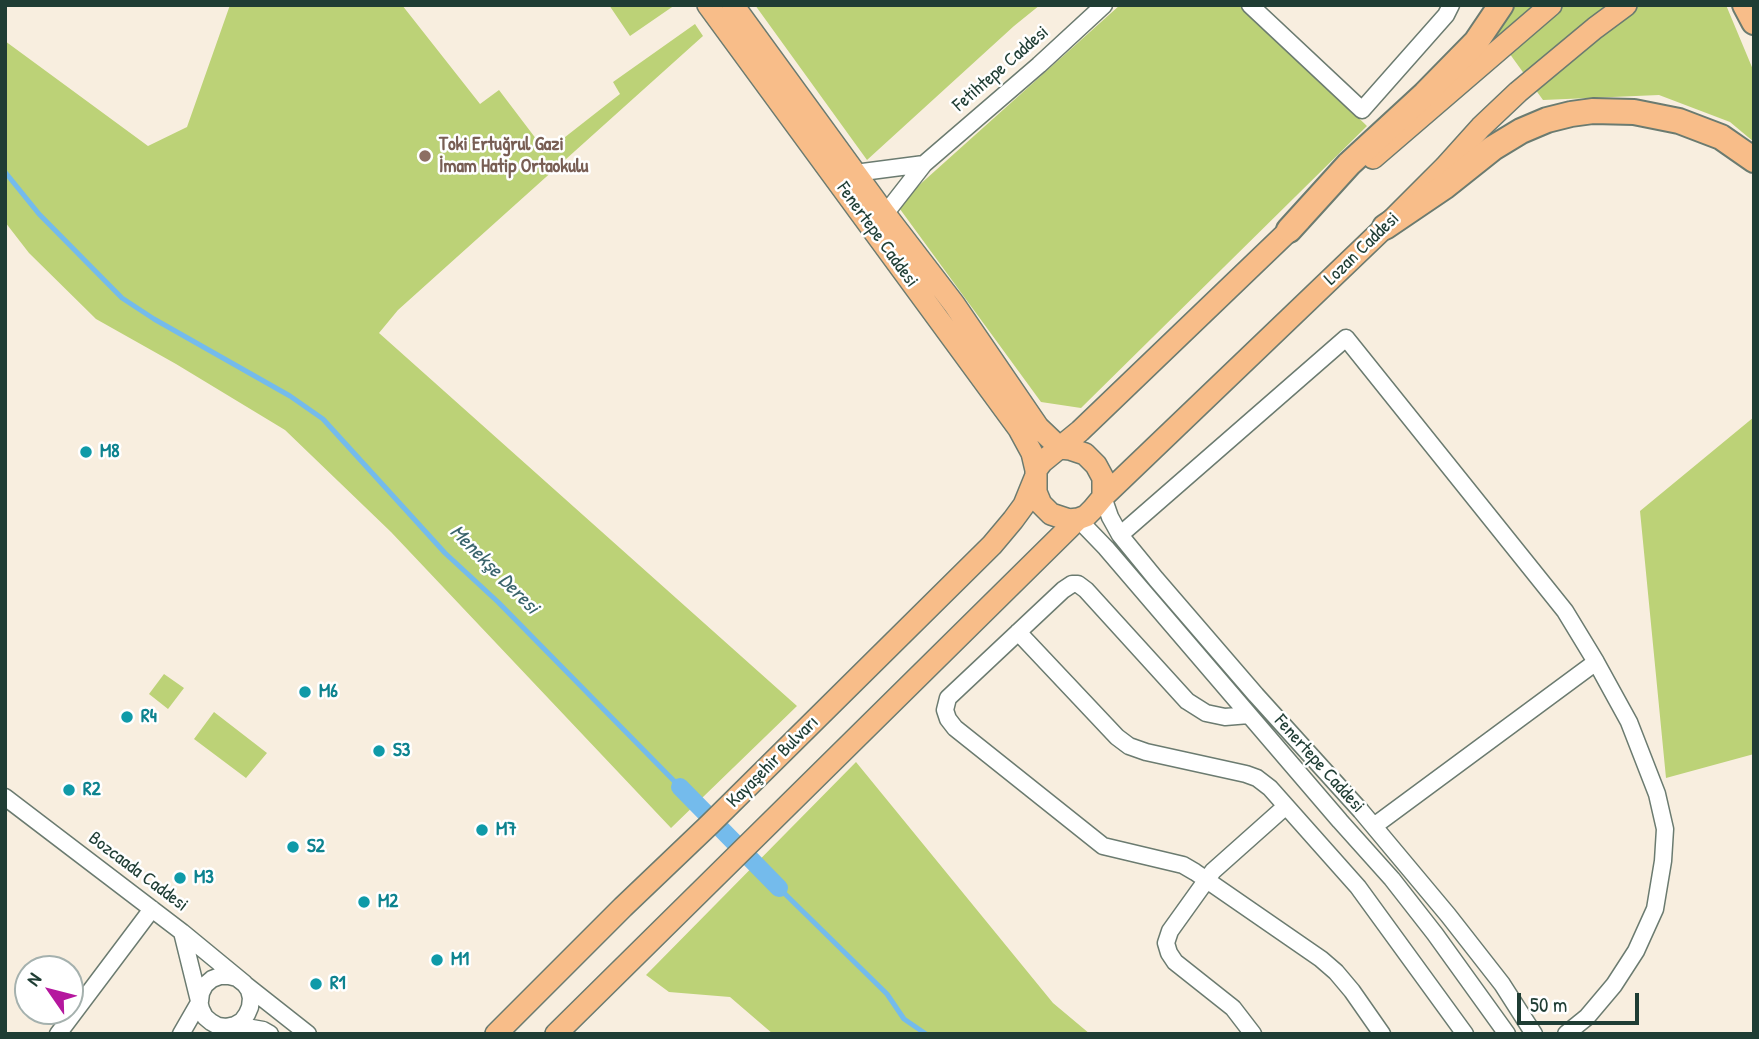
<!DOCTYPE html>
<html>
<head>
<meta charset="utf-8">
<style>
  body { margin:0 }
  #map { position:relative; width:1759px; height:1039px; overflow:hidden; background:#f8eedf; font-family:"Patrick Hand",sans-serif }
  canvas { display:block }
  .frame { position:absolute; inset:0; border:7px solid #1f3d34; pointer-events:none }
  .north { position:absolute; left:14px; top:955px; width:70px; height:70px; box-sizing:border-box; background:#fff; border:2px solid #a5b1ae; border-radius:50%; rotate:305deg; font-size:19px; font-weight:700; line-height:28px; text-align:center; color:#1f3d34 }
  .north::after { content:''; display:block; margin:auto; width:24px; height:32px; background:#b5179e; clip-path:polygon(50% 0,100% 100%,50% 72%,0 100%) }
  .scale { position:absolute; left:1517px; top:993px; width:122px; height:32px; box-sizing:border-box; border:4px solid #1f3d34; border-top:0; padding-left:9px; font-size:21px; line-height:24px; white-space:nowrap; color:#1f3d34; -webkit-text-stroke:5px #fff; paint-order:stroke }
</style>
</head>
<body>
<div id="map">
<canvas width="1759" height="1039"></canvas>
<div class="frame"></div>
<div class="north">N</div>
<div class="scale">50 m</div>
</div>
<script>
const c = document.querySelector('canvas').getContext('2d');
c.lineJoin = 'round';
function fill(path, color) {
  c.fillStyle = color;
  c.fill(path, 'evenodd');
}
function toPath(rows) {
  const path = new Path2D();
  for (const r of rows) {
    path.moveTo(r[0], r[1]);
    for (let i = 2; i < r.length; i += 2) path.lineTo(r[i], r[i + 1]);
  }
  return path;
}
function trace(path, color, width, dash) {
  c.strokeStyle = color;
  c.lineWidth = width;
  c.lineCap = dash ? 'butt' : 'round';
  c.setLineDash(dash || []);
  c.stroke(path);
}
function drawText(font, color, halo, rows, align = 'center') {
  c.font = font + ' "Patrick Hand",sans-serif';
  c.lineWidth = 5;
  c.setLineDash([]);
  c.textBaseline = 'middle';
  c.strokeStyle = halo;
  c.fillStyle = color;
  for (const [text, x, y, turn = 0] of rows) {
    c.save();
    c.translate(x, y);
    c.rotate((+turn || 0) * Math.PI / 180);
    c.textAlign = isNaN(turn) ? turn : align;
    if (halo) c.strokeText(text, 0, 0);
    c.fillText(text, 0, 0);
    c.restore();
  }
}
fill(toPath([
  [230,5,402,5,480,104,499,90,546,152,620,94,613,82,695,24,703,36,398,310,379,333,797,706,671,828,391,532,285,430,176,364,96,319,29,253,5,222,5,41,148,146,187,127],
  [609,5,675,5,630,36],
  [755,5,1040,5,1014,26,867,160],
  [1120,5,1241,5,1367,126,1081,408,1041,402,897,205],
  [1510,5,1726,5,1754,72,1754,142,1730,122,1659,95,1543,100,1494,32],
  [1754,417,1754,754,1666,778,1640,511],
  [164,674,184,688,168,709,149,694],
  [214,712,267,753,246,778,194,739],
  [856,762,1053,1003,1090,1034,773,1034,730,997,669,992,646,975]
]), '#bcd277');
trace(toPath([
  [5,172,39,214,122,298,154,319,290,396,323,419,445,553,498,602,680,787],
  [779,888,887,994,904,1019,926,1034]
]), '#74bbec', 5);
trace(toPath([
  [680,787,779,888]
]), '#74bbec', 18);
const minor = toPath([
  [1250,5,1362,110,1446,15,1451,5],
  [855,173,924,164],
  [885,214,924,164,1039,65,1104,5],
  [1103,497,1110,517,1120,535,1156,579,1256,695,1361,811,1448,915,1502,984,1534,1034],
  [1078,519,1106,548,1340,821,1392,879,1435,934,1507,1034],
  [1120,535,1346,338,1565,611,1596,662,1629,722,1657,794,1665,829,1663,861,1655,909,1636,951,1614,985,1587,1017,1566,1034],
  [1018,632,1117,737,1129,746,1146,752,1246,774,1257,778,1270,788,1358,887,1465,1034],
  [1249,715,1225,717,1206,713,1187,701,1086,590,1078,584,1072,584,1063,590,948,698,945,710,948,719,955,728,1103,846,1183,865,1195,872,1321,959,1336,972,1352,991,1382,1034],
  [5,797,182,932,244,983,249,990,251,998,250,1007,247,1014,242,1021,235,1025,226,1027,218,1026,211,1022,205,1017,201,1009,182,932],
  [1374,826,1596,662],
  [235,1025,263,1030,270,1034],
  [58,1034,152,909],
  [181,1034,200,1001,201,993,205,985,212,979,220,976,229,976,237,978,308,1034],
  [1253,1034,1233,1008,1175,962,1169,953,1166,943,1170,931,1213,871,1286,806]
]);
const major = toPath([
  [708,5,1019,429,1032,453,1036,470],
  [733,5,885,214,954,304,1038,427,1060,448],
  [1373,158,1551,5],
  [1300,220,1080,431,1042,462,1036,470,1036,492,1041,504,1051,514,1069,520,1078,519,1086,516,1093,509,1103,497,1385,227,1445,167,1481,127,1518,92,1595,28,1626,5],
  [1060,448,1070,449,1085,454,1096,465,1103,478,1103,497],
  [496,1034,623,907,710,824,992,545,1013,520,1024,505,1035,478],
  [556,1034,1078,519]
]);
const highway = toPath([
  [1745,5,1754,22],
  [1385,227,1444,187,1493,148,1521,131,1547,120,1571,114,1593,111,1634,112,1679,121,1721,137,1754,160],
  [1289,230,1349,164,1425,94,1476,42,1501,5]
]);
trace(minor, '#6b7b70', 19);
trace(major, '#6b7b70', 24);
trace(highway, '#6b7b70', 28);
trace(minor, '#fff', 16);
trace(major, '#f8bd89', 21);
trace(highway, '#f8bd89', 24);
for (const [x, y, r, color] of [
  [425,156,7,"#8d6e63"],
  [86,452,7,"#0f9aa8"],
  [305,692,7,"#0f9aa8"],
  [127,717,7,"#0f9aa8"],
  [379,751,7,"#0f9aa8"],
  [69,790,7,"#0f9aa8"],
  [482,830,7,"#0f9aa8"],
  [293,847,7,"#0f9aa8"],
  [180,878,7,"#0f9aa8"],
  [364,902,7,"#0f9aa8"],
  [437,960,7,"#0f9aa8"],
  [316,984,7,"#0f9aa8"]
]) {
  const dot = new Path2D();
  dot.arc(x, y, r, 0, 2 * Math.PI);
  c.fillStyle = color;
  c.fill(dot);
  trace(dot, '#fff', 2.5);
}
drawText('19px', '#1f3d34', '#fff', [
  ["Fetihtepe Caddesi",1001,69,-41],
  ["Fenertepe Caddesi",877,235,54],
  ["Lozan Caddesi",1362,249,-44],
  ["Kayaşehir Bulvarı",773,762,-45],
  ["Fenertepe Caddesi",1319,764,48],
  ["Bozcaada Caddesi",138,872,37]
]);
drawText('bold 19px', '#785e54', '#fff', [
  ["Toki Ertuğrul Gazi",439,145],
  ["İmam Hatip Ortaokulu",439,167]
], 'left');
drawText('bold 19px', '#0d838f', '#fff', [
  ["M8",100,452],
  ["M6",319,692],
  ["R4",141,717],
  ["S3",393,751],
  ["R2",83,790],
  ["M7",496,830],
  ["S2",307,847],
  ["M3",194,878],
  ["M2",378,902],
  ["M1",451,960],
  ["R1",330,984]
], 'left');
drawText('italic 21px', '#39636b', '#fff', [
  ["Menekşe Deresi",494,570,45]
]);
</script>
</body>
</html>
